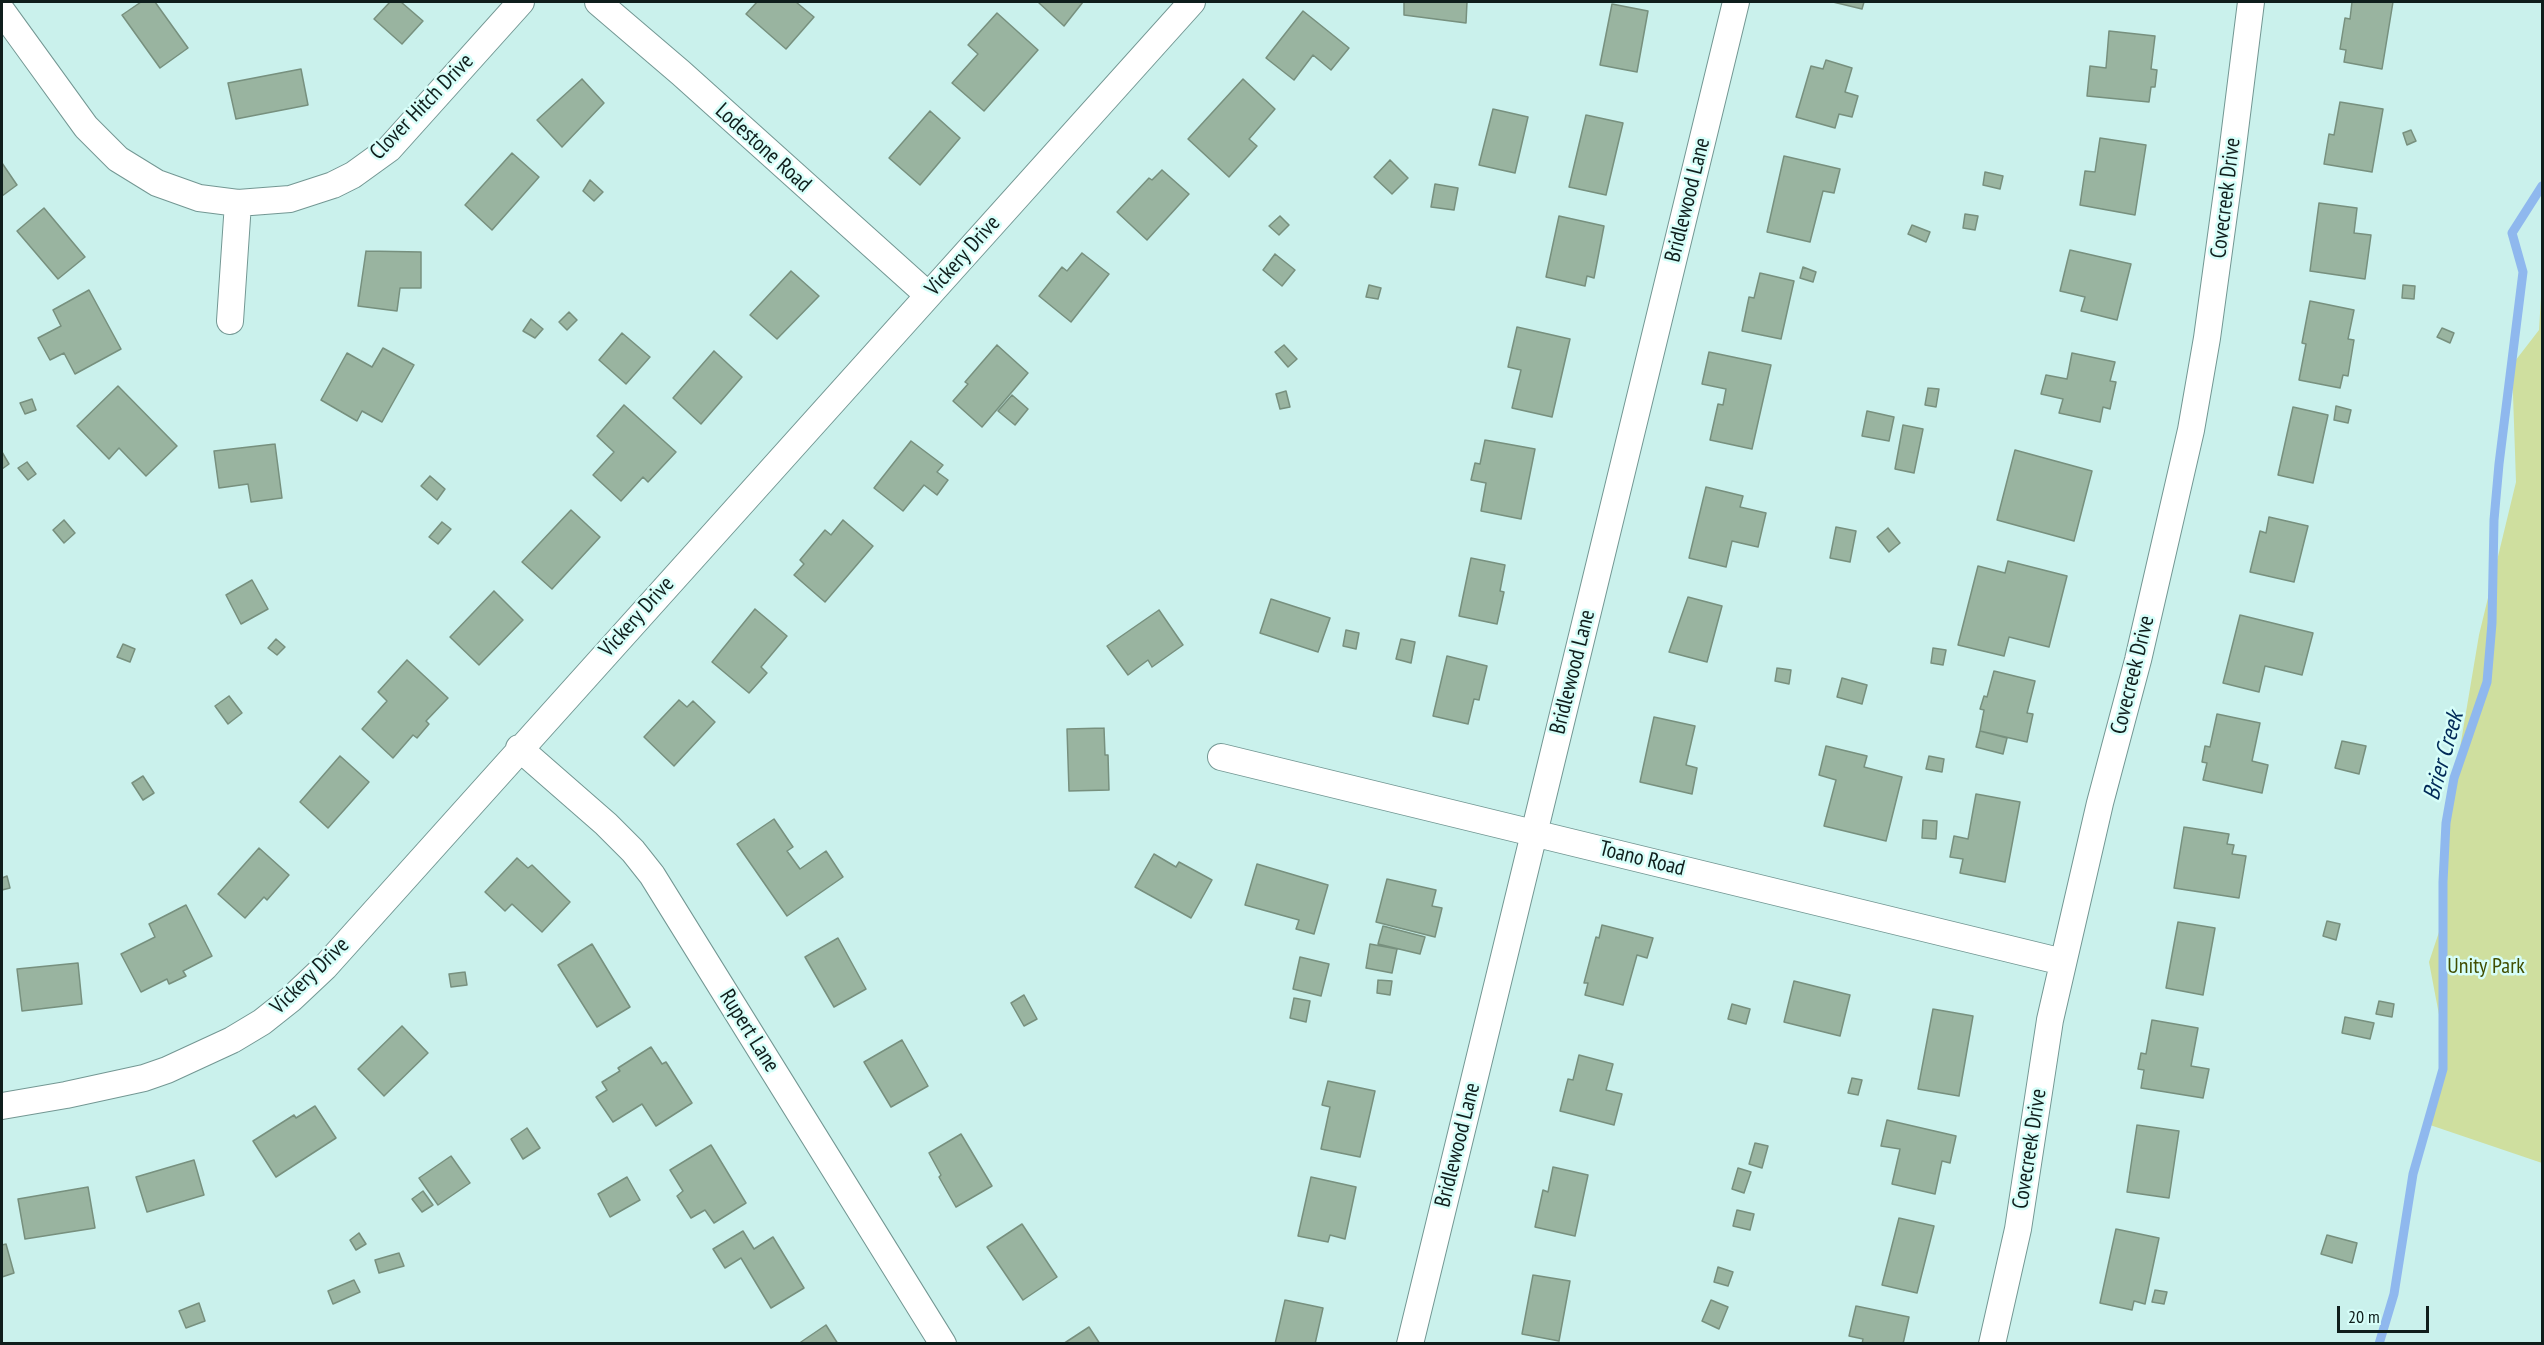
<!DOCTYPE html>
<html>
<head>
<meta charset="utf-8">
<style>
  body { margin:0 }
  #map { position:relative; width:2544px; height:1345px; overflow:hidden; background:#caf1ec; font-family:"PT Sans Narrow",sans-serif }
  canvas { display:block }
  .frame { position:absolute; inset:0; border:3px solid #0f1e1c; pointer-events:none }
  .scale { position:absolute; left:2337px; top:1306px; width:92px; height:27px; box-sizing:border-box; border:3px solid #0f1e1c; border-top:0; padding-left:8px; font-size:18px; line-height:21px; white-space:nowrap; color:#0f1e1c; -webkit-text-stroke:4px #d7fef9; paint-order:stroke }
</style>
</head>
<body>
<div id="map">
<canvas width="2544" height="1345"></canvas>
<div class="frame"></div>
<div class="scale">20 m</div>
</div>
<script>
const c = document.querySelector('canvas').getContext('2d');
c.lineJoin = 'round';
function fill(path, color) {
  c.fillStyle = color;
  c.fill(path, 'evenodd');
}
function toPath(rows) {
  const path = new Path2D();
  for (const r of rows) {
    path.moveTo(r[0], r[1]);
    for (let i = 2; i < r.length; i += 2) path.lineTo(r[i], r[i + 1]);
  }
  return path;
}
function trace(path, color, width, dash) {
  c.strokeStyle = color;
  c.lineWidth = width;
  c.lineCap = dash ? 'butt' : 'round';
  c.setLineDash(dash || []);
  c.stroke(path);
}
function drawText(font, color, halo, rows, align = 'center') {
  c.font = font + ' "PT Sans Narrow",sans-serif';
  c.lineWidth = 5;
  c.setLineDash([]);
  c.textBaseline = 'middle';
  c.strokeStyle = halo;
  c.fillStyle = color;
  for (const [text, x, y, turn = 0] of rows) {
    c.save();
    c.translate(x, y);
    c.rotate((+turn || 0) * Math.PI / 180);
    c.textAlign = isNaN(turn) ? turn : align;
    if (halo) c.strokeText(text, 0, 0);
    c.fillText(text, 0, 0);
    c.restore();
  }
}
fill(toPath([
  [2542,280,2542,1163,2430,1125,2444,1077,2444,1041,2429,962,2441,926,2447,825,2479,635,2516,482,2512,365,2539,330]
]), '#cfdf9f');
trace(toPath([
  [2379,1344,2394,1294,2413,1174,2443,1069,2443,882,2446,823,2454,778,2487,682,2492,623,2494,520,2499,464,2523,272,2512,233,2542,186]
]), '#8fb8ee', 9);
const building = toPath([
  [141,2,155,2,188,48,160,68,122,15,141,2],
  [390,2,401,2,423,21,402,44,374,19,390,2],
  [757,2,796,2,814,17,786,49,746,14,757,2],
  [1038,2,1083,2,1064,26,1038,2],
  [1404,2,1467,2,1466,23,1404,15,1404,2],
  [1833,2,1864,2,1862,9,1833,2],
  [2352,2,2393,2,2382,69,2344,62,2346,50,2340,49,2345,18,2350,19,2352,2],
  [1612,4,1648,11,1637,72,1600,65,1612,4],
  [1303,11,1349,48,1331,70,1313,55,1294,80,1266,58,1303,11],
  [997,13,1038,50,984,111,952,83,978,54,968,45,997,13],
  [2109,31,2155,36,2151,69,2157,70,2155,87,2151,87,2149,102,2087,96,2090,66,2106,68,2109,31],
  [1826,60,1852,68,1845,92,1858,96,1852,117,1839,114,1835,128,1796,117,1811,66,1823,69,1826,60],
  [301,69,308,105,236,119,228,83,301,69],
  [582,79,604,103,562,147,537,120,582,79],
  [1243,79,1275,109,1249,139,1257,146,1229,177,1188,139,1243,79],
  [2340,102,2383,109,2372,172,2324,164,2329,134,2334,135,2340,102],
  [1493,109,1528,117,1515,173,1479,165,1493,109],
  [930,111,960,138,920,185,889,158,930,111],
  [1586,115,1623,123,1606,195,1569,187,1586,115],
  [2411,130,2416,141,2407,145,2403,133,2411,130],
  [2100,138,2146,145,2135,215,2080,205,2085,171,2095,172,2100,138],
  [512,153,539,177,492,230,465,205,512,153],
  [1784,156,1840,169,1834,193,1823,191,1810,242,1767,232,1784,156],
  [1390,160,1408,178,1392,194,1374,177,1390,160],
  [2,163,17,185,2,196,2,163],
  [1162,170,1189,194,1147,240,1117,212,1149,178,1152,180,1162,170],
  [1985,172,2003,176,2000,189,1983,185,1985,172],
  [590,180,603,192,594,201,583,191,590,180],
  [1435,184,1458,188,1454,210,1431,207,1435,184],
  [2319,203,2357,208,2354,233,2371,235,2365,279,2310,271,2319,203],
  [44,208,85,257,58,279,17,231,44,208],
  [1965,214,1978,216,1975,230,1963,228,1965,214],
  [1280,216,1289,225,1279,235,1269,226,1280,216],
  [1559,216,1604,226,1594,278,1587,276,1585,286,1546,277,1559,216],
  [1912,225,1930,232,1926,242,1908,234,1912,225],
  [2070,250,2131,264,2117,320,2081,311,2085,297,2060,291,2070,250],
  [366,251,421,252,421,288,400,288,397,311,358,306,366,251],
  [1082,253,1109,274,1071,322,1039,296,1062,267,1067,271,1082,253],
  [1275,254,1295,270,1282,286,1263,270,1275,254],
  [1803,267,1816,272,1813,282,1800,278,1803,267],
  [791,271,819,296,777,339,750,315,791,271],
  [1760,273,1794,281,1781,339,1742,331,1749,297,1754,298,1760,273],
  [1369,285,1381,288,1378,299,1366,297,1369,285],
  [2403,285,2415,286,2414,299,2402,298,2403,285],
  [89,290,121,349,75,374,64,353,50,360,38,338,61,326,53,310,89,290],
  [2310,301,2354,310,2348,339,2354,340,2348,376,2343,375,2340,388,2299,380,2306,344,2302,343,2310,301],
  [569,312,577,320,567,330,559,322,569,312],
  [531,319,543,329,535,338,523,331,531,319],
  [1517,327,1570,339,1552,417,1512,408,1521,370,1508,367,1517,327],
  [2442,328,2454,333,2450,343,2437,337,2442,328],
  [622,333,650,357,626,384,599,360,622,333],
  [997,345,1028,373,982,427,953,401,968,384,965,382,997,345],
  [1284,345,1297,359,1288,367,1275,352,1284,345],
  [383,348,414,365,382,422,362,411,357,421,321,400,347,353,372,367,383,348],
  [714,351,742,377,701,424,673,398,714,351],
  [1709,352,1771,365,1752,449,1710,440,1718,404,1723,405,1726,389,1702,384,1709,352],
  [2072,353,2115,362,2110,381,2116,382,2110,409,2103,407,2100,422,2059,413,2063,399,2041,394,2046,375,2067,379,2072,353],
  [118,386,177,446,146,476,119,448,109,459,77,426,118,386],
  [1928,388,1939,389,1936,407,1925,405,1928,388],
  [1286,391,1290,407,1280,409,1276,394,1286,391],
  [1012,395,1028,409,1015,425,998,411,1012,395],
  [32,399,36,410,25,414,20,403,32,399],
  [624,405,676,452,648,482,643,477,621,501,593,475,614,452,597,436,624,405],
  [2336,406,2351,410,2348,423,2334,420,2336,406],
  [2293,407,2328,415,2313,483,2278,475,2293,407],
  [1867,411,1894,417,1889,441,1862,436,1867,411],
  [1903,425,1923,429,1914,473,1895,469,1903,425],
  [1485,440,1535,449,1521,519,1481,511,1486,483,1471,480,1475,463,1480,464,1485,440],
  [911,441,943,465,937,472,948,480,937,495,924,485,903,511,874,488,911,441],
  [275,444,282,498,251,502,248,484,219,488,214,451,275,444],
  [2015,450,2092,471,2074,541,1997,520,2015,450],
  [2,452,9,464,2,469,2,452],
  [27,462,36,474,28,480,18,468,27,462],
  [430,476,445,489,437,500,421,486,430,476],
  [1706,487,1743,496,1740,507,1766,513,1758,547,1732,541,1726,567,1689,558,1706,487],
  [571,510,600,537,552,589,522,562,571,510],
  [2269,517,2308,526,2294,582,2250,572,2260,531,2266,533,2269,517],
  [64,520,75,533,64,543,53,530,64,520],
  [843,520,873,546,825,602,794,575,804,564,800,560,825,530,831,535,843,520],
  [442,522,451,529,438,544,429,537,442,522],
  [1836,527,1856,531,1850,562,1830,558,1836,527],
  [1888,528,1900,543,1889,552,1877,537,1888,528],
  [1471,558,1505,565,1500,591,1504,592,1497,624,1459,616,1471,558],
  [2008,561,2067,576,2049,647,2009,637,2004,656,1958,645,1978,566,2005,573,2008,561],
  [252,580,268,609,241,624,226,595,252,580],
  [494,591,523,620,479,665,450,637,494,591],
  [1688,597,1722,606,1707,662,1669,652,1688,597],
  [1271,599,1330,618,1318,652,1260,633,1271,599],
  [755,609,787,636,761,667,767,673,749,693,712,662,755,609],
  [1159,610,1183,645,1152,667,1148,660,1128,675,1107,646,1159,610],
  [2240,615,2313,633,2302,675,2265,666,2259,692,2223,683,2240,615],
  [1346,630,1359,633,1356,649,1343,646,1346,630],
  [276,639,285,647,277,655,268,648,276,639],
  [1401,639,1415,642,1411,663,1396,659,1401,639],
  [123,644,135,649,130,662,117,657,123,644],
  [1933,648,1946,650,1943,665,1931,663,1933,648],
  [1447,656,1487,666,1479,700,1474,699,1468,724,1433,716,1447,656],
  [407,660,448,698,426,721,429,724,417,738,413,735,393,758,362,729,387,701,378,692,407,660],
  [1777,668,1791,670,1789,684,1775,681,1777,668],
  [1994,671,2035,681,2027,713,2033,714,2027,742,1980,731,1984,710,1980,709,1984,696,1987,697,1994,671],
  [1842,678,1867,685,1862,704,1837,697,1842,678],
  [229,696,242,713,228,724,215,706,229,696],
  [679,700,687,707,693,701,715,722,674,766,644,737,679,700],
  [2217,714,2260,723,2252,761,2268,765,2262,793,2203,780,2207,763,2202,762,2205,746,2210,747,2217,714],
  [1654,717,1695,726,1686,765,1697,768,1692,794,1640,782,1654,717],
  [1104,728,1105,755,1108,755,1109,790,1069,791,1067,729,1104,728],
  [1980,731,2007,738,2003,754,1976,747,1980,731],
  [2342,741,2366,746,2359,774,2335,768,2342,741],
  [1826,746,1867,756,1864,767,1902,777,1886,841,1824,826,1836,780,1819,775,1826,746],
  [340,756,369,782,328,828,300,802,340,756],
  [1929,756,1944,759,1942,772,1926,769,1929,756],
  [143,776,154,793,143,800,132,783,143,776],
  [1976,794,2020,802,2005,882,1960,873,1963,859,1950,857,1954,836,1968,839,1976,794],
  [774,819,793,847,787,851,800,869,826,851,843,877,787,916,737,844,774,819],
  [1923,820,1937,821,1936,839,1922,838,1923,820],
  [2184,827,2229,834,2227,844,2234,845,2232,854,2246,856,2239,898,2174,888,2184,827],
  [259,848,289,875,267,900,264,897,245,918,218,894,259,848],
  [1154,854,1176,867,1179,862,1212,880,1191,918,1135,887,1154,854],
  [517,858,528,868,532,865,570,902,542,932,512,904,505,911,485,892,517,858],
  [1257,864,1328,885,1314,934,1296,929,1299,920,1245,905,1257,864],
  [7,876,10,888,2,890,2,878,7,876],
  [1387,879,1436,890,1432,906,1442,908,1435,937,1376,922,1387,879],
  [186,905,212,956,183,971,186,976,169,984,167,979,141,992,121,954,155,937,149,924,186,905],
  [2327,921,2340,924,2336,940,2323,936,2327,921],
  [2178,922,2215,928,2203,995,2166,988,2178,922],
  [1602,925,1653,938,1647,958,1637,955,1623,1005,1585,995,1588,983,1584,983,1596,937,1599,938,1602,925],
  [1383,926,1425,937,1420,954,1378,944,1383,926],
  [838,938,866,989,834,1007,805,957,838,938],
  [592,944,630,1007,597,1027,558,965,592,944],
  [1370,944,1397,949,1392,973,1366,968,1370,944],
  [1300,957,1329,964,1321,996,1293,989,1300,957],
  [78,963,82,1004,22,1011,17,969,78,963],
  [465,972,467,985,451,987,449,974,465,972],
  [1378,980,1392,981,1390,995,1377,993,1378,980],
  [1794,981,1850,995,1840,1036,1784,1022,1794,981],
  [1024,995,1037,1019,1024,1026,1011,1003,1024,995],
  [1294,998,1310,1001,1306,1022,1290,1018,1294,998],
  [2379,1001,2394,1004,2392,1017,2376,1014,2379,1001],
  [1732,1004,1750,1009,1746,1024,1728,1019,1732,1004],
  [1933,1009,1973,1016,1959,1096,1918,1089,1933,1009],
  [2345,1017,2374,1023,2370,1039,2342,1033,2345,1017],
  [2152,1020,2198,1028,2191,1066,2209,1069,2203,1098,2141,1088,2144,1070,2138,1069,2141,1053,2146,1054,2152,1020],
  [402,1026,428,1053,384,1096,358,1069,402,1026],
  [902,1040,928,1086,891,1107,864,1062,902,1040],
  [651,1047,662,1064,666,1062,692,1103,656,1126,642,1104,613,1122,596,1097,607,1090,602,1082,620,1071,618,1068,651,1047],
  [1579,1055,1613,1064,1606,1090,1622,1094,1614,1125,1560,1111,1568,1079,1573,1080,1579,1055],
  [1852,1078,1862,1080,1858,1095,1848,1093,1852,1078],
  [1328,1081,1375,1091,1360,1157,1321,1149,1330,1107,1322,1105,1328,1081],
  [315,1106,336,1138,276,1177,253,1141,294,1115,296,1118,315,1106],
  [1887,1120,1956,1136,1950,1163,1942,1161,1935,1194,1892,1184,1900,1149,1881,1146,1887,1120],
  [2137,1125,2179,1131,2169,1198,2127,1192,2137,1125],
  [527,1128,540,1148,523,1159,511,1139,527,1128],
  [961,1134,992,1186,956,1207,939,1177,941,1175,929,1153,961,1134],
  [1755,1143,1768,1146,1762,1168,1749,1164,1755,1143],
  [711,1145,746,1203,714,1223,705,1210,691,1218,677,1196,683,1191,670,1170,711,1145],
  [451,1156,470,1183,438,1205,419,1178,451,1156],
  [194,1160,204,1195,147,1212,136,1177,194,1160],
  [1553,1167,1588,1175,1575,1236,1535,1227,1543,1190,1548,1192,1553,1167],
  [1738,1168,1751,1172,1744,1193,1732,1189,1738,1168],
  [627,1177,640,1200,610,1217,598,1194,627,1177],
  [1311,1177,1356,1187,1345,1239,1330,1235,1328,1242,1298,1236,1311,1177],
  [88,1187,95,1228,25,1239,18,1199,88,1187],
  [423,1191,433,1205,422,1212,412,1199,423,1191],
  [1737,1210,1754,1214,1750,1230,1733,1226,1737,1210],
  [1899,1218,1934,1226,1917,1293,1882,1285,1899,1218],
  [1022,1224,1057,1277,1023,1300,987,1247,1022,1224],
  [2116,1229,2159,1238,2145,1304,2134,1301,2132,1310,2100,1303,2116,1229],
  [743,1231,754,1249,773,1237,804,1288,771,1308,741,1258,725,1268,713,1249,743,1231],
  [359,1233,366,1244,356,1250,350,1240,359,1233],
  [2327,1235,2357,1243,2352,1263,2321,1254,2327,1235],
  [6,1244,14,1273,2,1277,2,1245,6,1244],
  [399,1253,404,1266,379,1273,375,1260,399,1253],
  [1718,1267,1733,1272,1728,1286,1714,1282,1718,1267],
  [1533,1275,1570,1281,1559,1341,1522,1334,1533,1275],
  [354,1280,360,1292,333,1304,328,1291,354,1280],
  [2155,1290,2167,1292,2164,1304,2152,1302,2155,1290],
  [1285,1300,1323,1308,1315,1344,1275,1344,1285,1300],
  [1711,1300,1728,1307,1719,1329,1702,1321,1711,1300],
  [199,1303,205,1321,186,1328,179,1311,199,1303],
  [1856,1306,1909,1317,1903,1344,1862,1344,1863,1339,1849,1336,1856,1306],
  [826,1325,838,1344,798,1344,826,1325],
  [1089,1327,1100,1344,1063,1344,1089,1327]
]);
fill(building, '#99b4a0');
trace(building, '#77907e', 1.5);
const street = toPath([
  [598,2,681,73,928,295],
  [2,11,86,127,118,159,157,183,199,198,238,203,290,199,333,185,353,175,389,149,521,2],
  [230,321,238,203],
  [519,748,606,824,633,851,652,875,943,1344],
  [1221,757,2063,962],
  [2,1106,66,1095,144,1078,167,1070,232,1040,262,1022,291,999,325,967,1192,2],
  [1410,1344,1736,2],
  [1992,1344,2018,1229,2050,1020,2100,803,2138,660,2191,430,2207,338,2230,170,2251,2]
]);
trace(street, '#739793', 28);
trace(street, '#fff', 26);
drawText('22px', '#0f1e1c', '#d7fef9', [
  ["Clover Hitch Drive",422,107,-46],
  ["Lodestone Road",763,148,42],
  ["Covecreek Drive",2226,198,-83],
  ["Bridlewood Lane",1688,200,-76],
  ["Vickery Drive",963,256,-48],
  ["Vickery Drive",637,617,-48],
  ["Bridlewood Lane",1573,672,-76],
  ["Covecreek Drive",2133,675,-76],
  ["Toano Road",1642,859,14],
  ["Vickery Drive",310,976,-44],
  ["Rupert Lane",749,1031,58],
  ["Bridlewood Lane",1458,1145,-76],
  ["Covecreek Drive",2030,1149,-81]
]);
drawText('22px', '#414e00', '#d7fef9', [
  ["Unity Park",2486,967]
]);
drawText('italic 24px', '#002957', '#d7fef9', [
  ["Brier Creek",2444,756,-74]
]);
</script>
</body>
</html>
